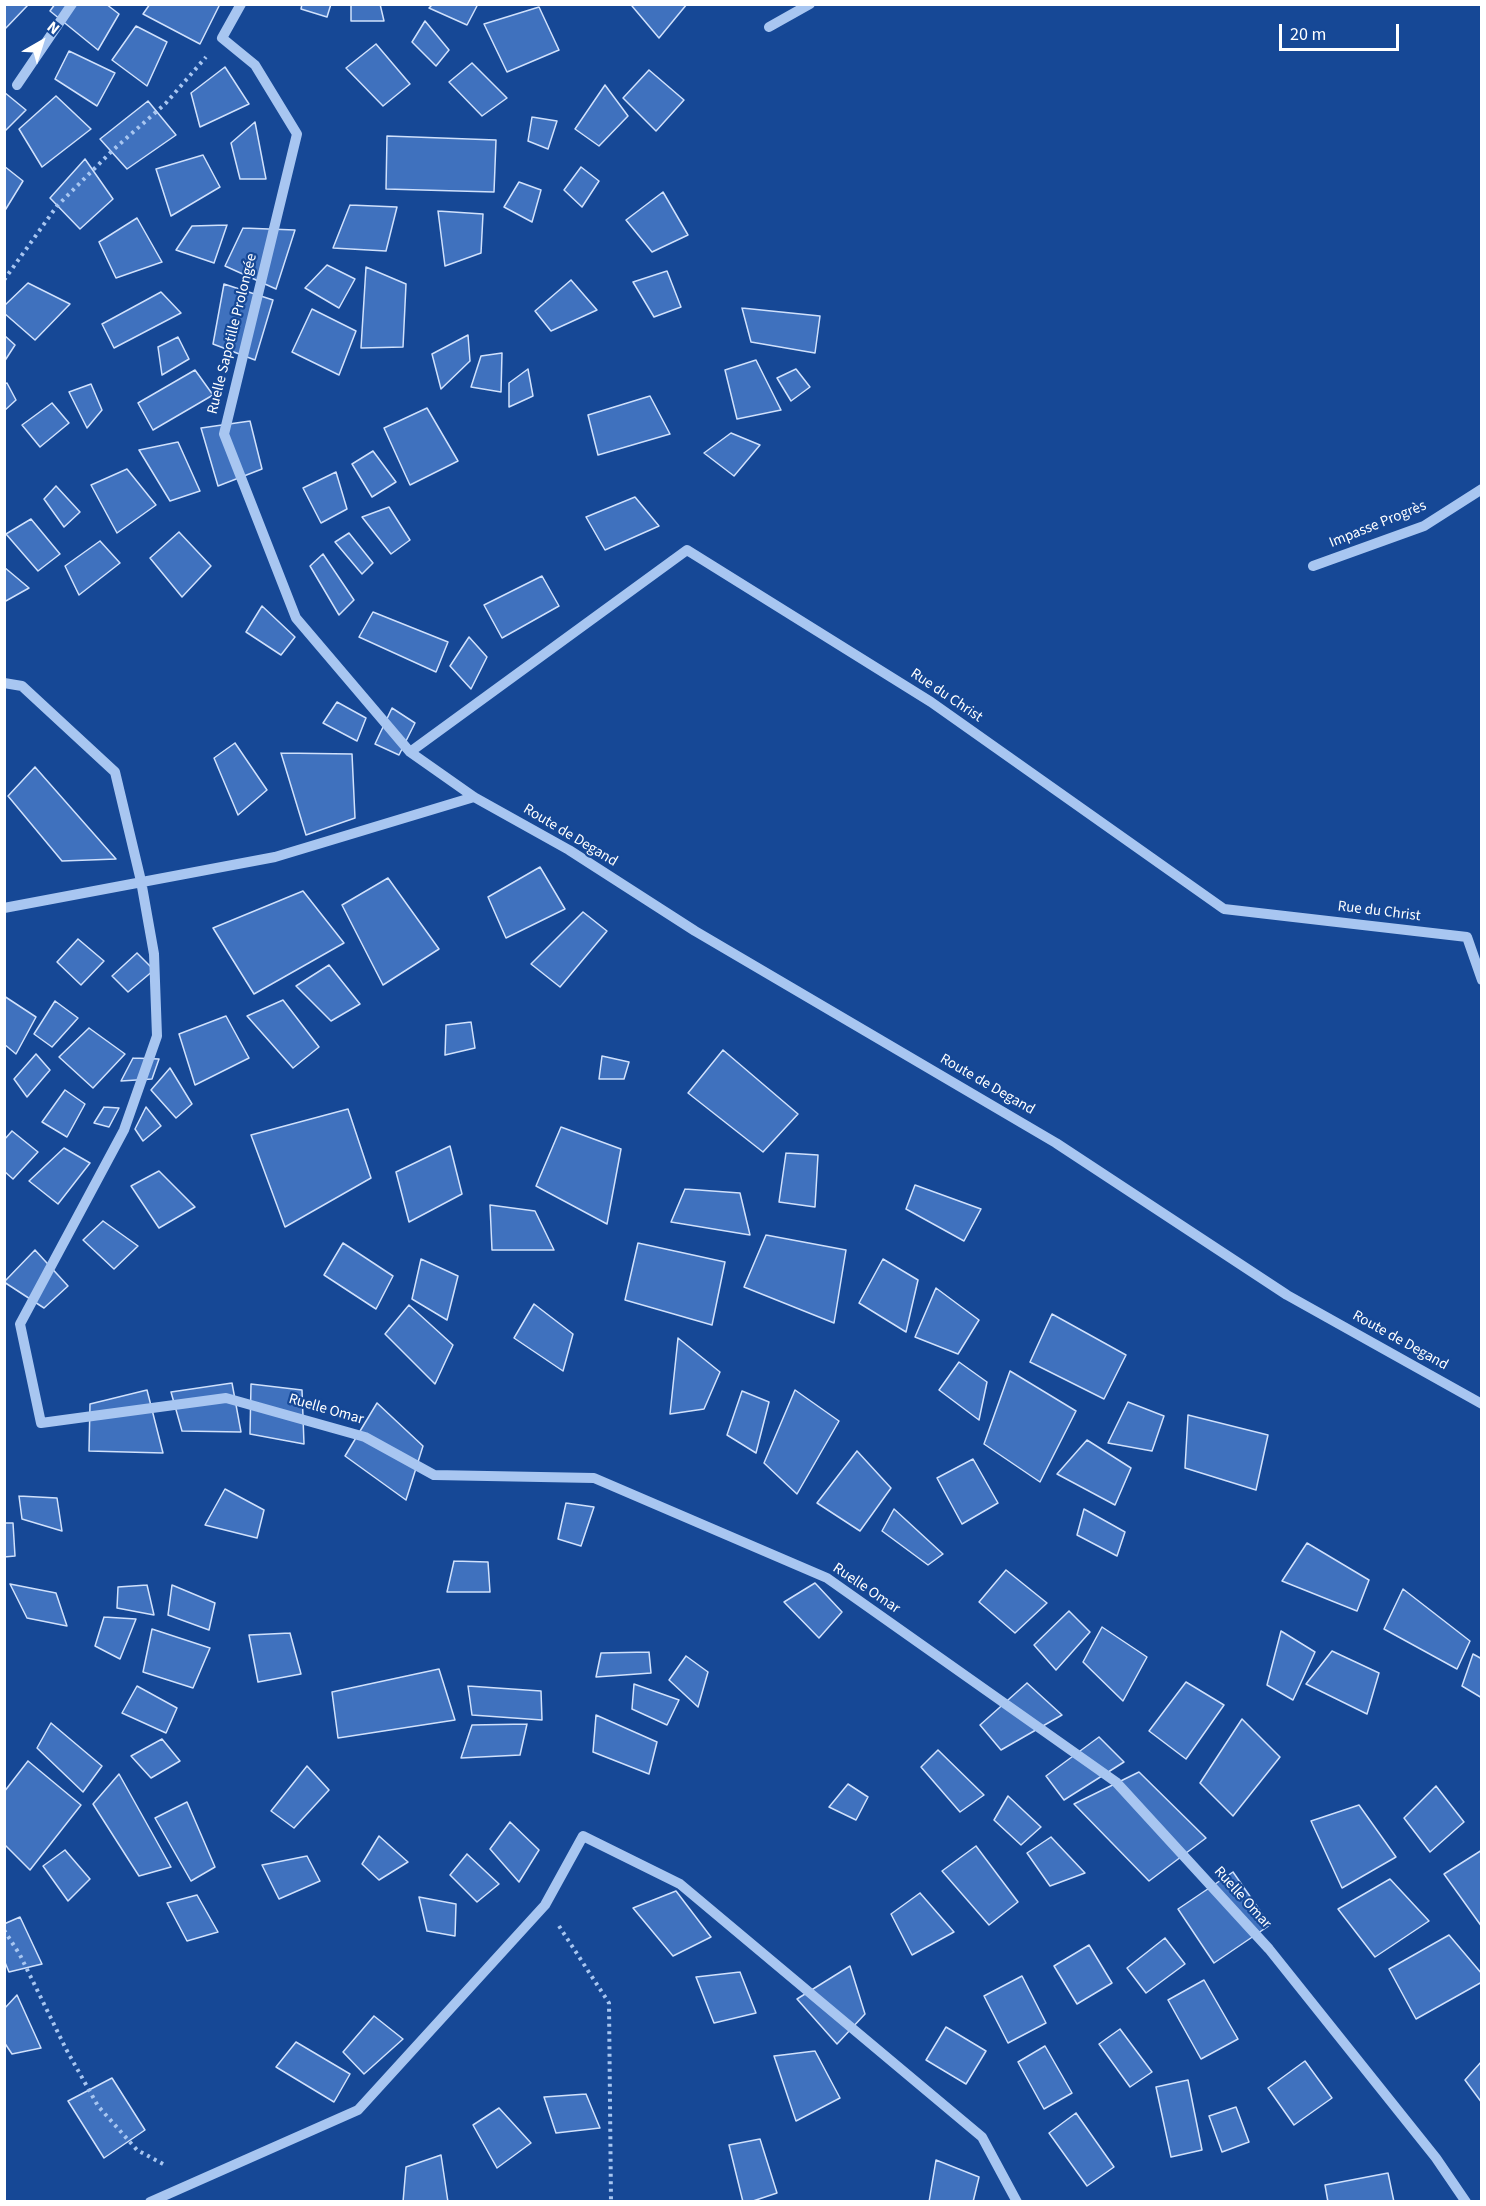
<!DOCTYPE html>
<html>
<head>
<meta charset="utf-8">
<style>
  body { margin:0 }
  #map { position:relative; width:1486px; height:2206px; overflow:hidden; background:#164896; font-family:"Source Sans 3",sans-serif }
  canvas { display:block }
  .frame { position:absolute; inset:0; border:6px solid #fff; pointer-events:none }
  .north { position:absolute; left:12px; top:12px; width:60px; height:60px; -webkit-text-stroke:4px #164896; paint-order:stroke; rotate:39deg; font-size:16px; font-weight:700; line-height:24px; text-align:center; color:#fff }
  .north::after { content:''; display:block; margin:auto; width:21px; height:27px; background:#fff; clip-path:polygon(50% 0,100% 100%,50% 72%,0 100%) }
  .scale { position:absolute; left:1279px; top:24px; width:120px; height:27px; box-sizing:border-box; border:3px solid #fff; border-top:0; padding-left:8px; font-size:18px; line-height:21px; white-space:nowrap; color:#fff; -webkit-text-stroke:4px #164896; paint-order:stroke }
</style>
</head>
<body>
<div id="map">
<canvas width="1486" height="2206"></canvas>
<div class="frame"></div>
<div class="north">N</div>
<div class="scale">20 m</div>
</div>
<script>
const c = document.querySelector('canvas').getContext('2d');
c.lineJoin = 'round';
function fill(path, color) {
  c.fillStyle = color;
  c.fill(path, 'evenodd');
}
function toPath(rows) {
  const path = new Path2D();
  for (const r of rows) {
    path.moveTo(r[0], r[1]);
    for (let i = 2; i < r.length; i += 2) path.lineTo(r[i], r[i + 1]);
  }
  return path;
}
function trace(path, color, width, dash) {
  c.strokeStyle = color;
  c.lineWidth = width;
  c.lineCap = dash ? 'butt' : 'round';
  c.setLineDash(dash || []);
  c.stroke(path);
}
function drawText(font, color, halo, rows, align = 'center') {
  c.font = font + ' "Source Sans 3",sans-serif';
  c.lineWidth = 4.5;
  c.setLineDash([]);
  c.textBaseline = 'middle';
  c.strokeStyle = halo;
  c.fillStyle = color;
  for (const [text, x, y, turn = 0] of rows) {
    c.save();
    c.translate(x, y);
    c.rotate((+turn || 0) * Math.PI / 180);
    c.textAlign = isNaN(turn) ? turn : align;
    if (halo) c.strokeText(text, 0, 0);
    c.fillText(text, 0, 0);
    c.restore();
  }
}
const building = toPath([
  [4,4,28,5,4,30,4,4],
  [55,4,106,4,119,14,98,50,50,11,55,4],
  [150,4,220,4,200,44,143,14,150,4],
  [302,4,331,4,327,17,301,9,302,4],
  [351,4,380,4,384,21,351,21,351,4],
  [433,4,478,4,467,25,429,8,433,4],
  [634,4,687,4,659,38,632,6,634,4],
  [539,7,559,50,507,72,484,24,539,7],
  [425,21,449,50,436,66,412,42,425,21],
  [136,26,167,42,147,86,112,60,136,26],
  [376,44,410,84,383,106,346,68,376,44],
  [69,51,115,73,97,106,55,79,69,51],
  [472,63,507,98,482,116,449,82,472,63],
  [225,67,249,104,200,127,191,93,225,67],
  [649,70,684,100,656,131,623,98,649,70],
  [605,85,628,116,599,146,575,129,605,85],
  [4,92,26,110,4,132,4,92],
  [56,96,91,129,42,167,19,129,56,96],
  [148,101,176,135,127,169,100,139,148,101],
  [532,117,557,121,548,149,528,141,532,117],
  [255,122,266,179,240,179,231,143,255,122],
  [387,136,496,140,494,192,386,189,387,136],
  [203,155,220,187,171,216,156,169,203,155],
  [85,159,113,199,80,229,50,198,85,159],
  [4,166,23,181,4,212,4,166],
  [581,167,599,181,582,207,564,190,581,167],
  [519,182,541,190,532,222,504,207,519,182],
  [663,192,688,235,652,252,626,220,663,192],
  [350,205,397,207,386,251,333,248,350,205],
  [438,211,483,214,481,253,445,266,438,211],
  [137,218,162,262,116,278,99,242,137,218],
  [227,225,214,263,176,250,192,226,227,225],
  [243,228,295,230,276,289,225,266,243,228],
  [327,265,355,279,339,308,305,288,327,265],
  [366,267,406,284,403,347,361,348,366,267],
  [667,271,681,307,654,317,633,282,667,271],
  [571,280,597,310,551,331,535,311,571,280],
  [28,283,70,304,35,340,4,313,4,306,28,283],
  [224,284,273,300,255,360,213,344,224,284],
  [161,292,181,313,114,348,102,324,161,292],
  [742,308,820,316,815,353,751,342,742,308],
  [312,309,356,331,339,375,292,352,312,309],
  [4,335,15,345,4,362,4,335],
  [468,335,470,361,441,389,432,354,468,335],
  [178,337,189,359,162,375,158,347,178,337],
  [502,353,501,392,471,387,481,356,502,353],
  [756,360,781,410,737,419,725,370,756,360],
  [528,369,533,396,509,407,509,383,528,369],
  [796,369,810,387,791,401,777,378,796,369],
  [195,370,213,395,153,430,138,403,195,370],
  [7,383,16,400,4,411,4,384,7,383],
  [91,384,102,410,87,428,69,392,91,384],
  [650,396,670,434,598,455,588,415,650,396],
  [52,403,69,423,40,447,22,425,52,403],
  [427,408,458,461,410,485,384,428,427,408],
  [250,421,262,469,218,486,201,428,250,421],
  [731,433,760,445,734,476,704,453,731,433],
  [178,442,200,491,170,501,139,450,178,442],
  [373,451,396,482,372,497,352,464,373,451],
  [127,469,156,505,117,533,91,485,127,469],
  [336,472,347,509,321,523,303,488,336,472],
  [56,486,80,512,64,527,44,499,56,486],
  [635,497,659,526,605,550,586,517,635,497],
  [389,507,410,540,391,554,362,517,389,507],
  [31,519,60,554,38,571,6,534,31,519],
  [179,532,211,566,182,597,150,558,179,532],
  [349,533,373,563,362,574,335,542,349,533],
  [100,541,120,563,79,595,65,566,100,541],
  [323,554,354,600,339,615,310,566,323,554],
  [4,567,29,588,4,602,4,567],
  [542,576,559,606,502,638,484,605,542,576],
  [262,606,295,637,281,655,246,632,262,606],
  [373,612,448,642,436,672,359,637,373,612],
  [469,637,487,657,471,689,450,666,469,637],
  [337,702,366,718,357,741,323,723,337,702],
  [392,708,415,723,399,755,375,744,392,708],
  [235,743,267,790,238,815,214,758,235,743],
  [281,753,352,754,355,818,306,835,281,753],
  [35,767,116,859,62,861,8,796,35,767],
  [540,867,565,909,506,938,488,897,540,867],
  [388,878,439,949,383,985,342,905,388,878],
  [303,891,344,943,254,994,213,928,303,891],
  [583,912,607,931,560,987,531,964,583,912],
  [78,939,104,961,81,985,57,962,78,939],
  [137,953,154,970,128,992,112,976,137,953],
  [329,965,360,1004,331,1021,296,986,329,965],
  [4,996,36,1017,16,1054,4,1044,4,996],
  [283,1000,319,1047,293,1068,247,1016,283,1000],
  [55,1001,78,1018,52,1047,34,1034,55,1001],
  [226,1016,249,1058,195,1085,179,1034,226,1016],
  [471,1022,475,1048,445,1055,446,1025,471,1022],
  [89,1028,125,1054,93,1088,59,1057,89,1028],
  [723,1050,798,1114,763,1152,688,1093,723,1050],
  [36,1054,50,1070,27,1097,14,1079,36,1054],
  [602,1056,629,1062,624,1079,599,1079,602,1056],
  [133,1058,159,1059,152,1079,121,1081,133,1058],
  [170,1068,192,1104,176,1118,151,1090,170,1068],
  [65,1090,85,1104,67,1137,42,1122,65,1090],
  [104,1107,119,1108,109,1127,94,1123,104,1107],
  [146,1107,161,1126,143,1141,135,1129,146,1107],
  [348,1109,371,1178,285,1227,251,1135,348,1109],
  [561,1127,621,1149,607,1224,536,1186,561,1127],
  [12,1131,38,1152,13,1179,4,1171,4,1140,12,1131],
  [450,1146,462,1194,409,1222,396,1172,450,1146],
  [64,1148,90,1163,58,1204,29,1181,64,1148],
  [786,1153,818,1155,815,1207,779,1202,786,1153],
  [159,1171,195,1207,159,1228,131,1186,159,1171],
  [915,1185,981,1209,964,1241,906,1209,915,1185],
  [685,1189,740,1193,750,1235,671,1222,685,1189],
  [490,1205,535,1211,554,1250,492,1250,490,1205],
  [103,1221,138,1246,114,1269,83,1240,103,1221],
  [766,1235,846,1250,834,1323,744,1287,766,1235],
  [343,1243,393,1276,376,1309,324,1275,343,1243],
  [638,1243,725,1262,712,1325,625,1300,638,1243],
  [35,1250,68,1286,44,1308,4,1282,35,1250],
  [421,1259,458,1276,447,1320,412,1299,421,1259],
  [883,1259,918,1280,906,1332,859,1303,883,1259],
  [936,1288,979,1320,958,1354,915,1337,936,1288],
  [534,1304,573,1334,563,1371,514,1338,534,1304],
  [409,1305,453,1345,435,1384,385,1334,409,1305],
  [1052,1314,1126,1355,1104,1399,1030,1362,1052,1314],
  [678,1338,720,1372,704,1409,670,1414,678,1338],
  [959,1362,987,1382,979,1420,939,1390,959,1362],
  [1010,1371,1076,1411,1040,1482,984,1444,1010,1371],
  [232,1383,241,1432,182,1431,171,1392,232,1383],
  [251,1384,302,1390,304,1444,250,1434,251,1384],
  [147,1390,163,1453,89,1451,90,1404,147,1390],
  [795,1390,839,1421,797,1494,764,1463,795,1390],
  [742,1391,769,1402,756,1453,727,1435,742,1391],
  [1128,1402,1164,1416,1152,1451,1108,1443,1128,1402],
  [377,1403,423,1446,406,1500,345,1456,377,1403],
  [1188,1415,1268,1435,1256,1490,1185,1468,1188,1415],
  [1087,1440,1131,1468,1115,1505,1057,1474,1087,1440],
  [857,1451,891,1488,860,1531,817,1503,857,1451],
  [973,1459,998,1503,962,1524,937,1478,973,1459],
  [225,1489,264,1510,257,1538,205,1525,225,1489],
  [19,1496,57,1498,62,1531,22,1519,19,1496],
  [566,1503,594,1507,581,1546,558,1539,566,1503],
  [894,1509,943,1554,928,1565,882,1531,894,1509],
  [1084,1509,1125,1532,1117,1556,1077,1535,1084,1509],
  [4,1523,13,1523,15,1556,4,1557,4,1523],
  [1307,1543,1369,1580,1357,1611,1282,1581,1307,1543],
  [454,1561,488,1562,490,1592,447,1592,454,1561],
  [1006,1570,1047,1603,1015,1633,979,1602,1006,1570],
  [815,1583,842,1612,819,1638,784,1602,815,1583],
  [10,1584,56,1593,67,1626,27,1618,10,1584],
  [147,1585,154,1615,117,1608,118,1587,147,1585],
  [172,1585,215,1603,209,1630,168,1615,172,1585],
  [1403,1589,1470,1641,1457,1669,1384,1629,1403,1589],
  [1069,1611,1090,1632,1056,1670,1034,1645,1069,1611],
  [104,1617,136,1619,120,1659,95,1646,104,1617],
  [1102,1627,1147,1657,1123,1701,1083,1662,1102,1627],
  [152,1629,210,1648,193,1688,143,1672,152,1629],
  [1281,1631,1315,1652,1293,1700,1267,1685,1281,1631],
  [290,1633,301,1674,258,1682,249,1635,290,1633],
  [1332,1651,1379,1673,1367,1714,1306,1684,1332,1651],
  [649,1652,651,1673,596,1677,601,1653,649,1652],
  [1473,1654,1482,1659,1482,1698,1462,1686,1473,1654],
  [686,1656,708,1672,698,1707,669,1680,686,1656],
  [439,1669,455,1720,338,1738,332,1692,439,1669],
  [1186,1682,1224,1705,1186,1759,1149,1731,1186,1682],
  [1027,1683,1062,1715,1001,1750,980,1725,1027,1683],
  [634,1684,679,1700,667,1725,632,1709,634,1684],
  [137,1686,177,1708,166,1733,122,1713,137,1686],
  [468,1686,541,1691,542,1720,472,1715,468,1686],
  [596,1715,657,1742,649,1774,593,1752,596,1715],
  [1242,1719,1280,1757,1233,1816,1200,1783,1242,1719],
  [51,1723,102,1766,83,1792,37,1748,51,1723],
  [527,1724,520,1755,461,1758,472,1725,527,1724],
  [1099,1737,1124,1762,1064,1800,1046,1776,1099,1737],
  [162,1739,180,1761,151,1778,131,1756,162,1739],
  [938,1750,984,1795,960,1812,921,1767,938,1750],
  [28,1761,81,1805,30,1870,4,1844,4,1792,28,1761],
  [307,1766,329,1790,294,1828,271,1811,307,1766],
  [1139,1772,1206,1838,1149,1881,1074,1804,1139,1772],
  [119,1774,171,1867,139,1876,93,1804,119,1774],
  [848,1784,868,1797,856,1820,829,1807,848,1784],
  [1436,1786,1464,1822,1430,1852,1404,1818,1436,1786],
  [1008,1796,1041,1827,1021,1845,994,1820,1008,1796],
  [187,1802,215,1867,191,1881,155,1818,187,1802],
  [1359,1805,1396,1857,1342,1888,1311,1821,1359,1805],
  [510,1822,539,1850,519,1882,490,1849,510,1822],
  [379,1836,408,1862,379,1880,362,1864,379,1836],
  [1051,1837,1085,1873,1050,1886,1027,1853,1051,1837],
  [976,1846,1018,1902,989,1925,942,1871,976,1846],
  [65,1850,90,1879,68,1901,43,1866,65,1850],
  [1482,1850,1482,1927,1444,1874,1482,1850],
  [467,1854,499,1884,477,1902,450,1875,467,1854],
  [307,1856,320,1881,279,1899,262,1865,307,1856],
  [1233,1872,1270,1925,1214,1963,1178,1909,1233,1872],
  [1390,1879,1429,1921,1375,1957,1338,1909,1390,1879],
  [676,1891,711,1937,673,1956,633,1908,676,1891],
  [920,1893,954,1932,912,1955,891,1914,920,1893],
  [197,1895,218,1932,187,1941,167,1903,197,1895],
  [419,1897,456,1904,455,1936,427,1931,419,1897],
  [20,1917,42,1964,9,1972,4,1960,4,1924,20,1917],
  [1449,1935,1482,1974,1482,1982,1416,2019,1389,1969,1449,1935],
  [1165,1938,1185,1964,1146,1993,1127,1968,1165,1938],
  [1089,1945,1112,1983,1077,2004,1054,1966,1089,1945],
  [850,1966,865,2014,837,2044,797,1999,850,1966],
  [740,1972,756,2013,714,2023,696,1977,740,1972],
  [1022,1976,1046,2023,1008,2043,984,1996,1022,1976],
  [1204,1980,1238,2039,1201,2059,1168,2000,1204,1980],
  [17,1995,41,2048,12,2054,4,2042,4,2009,17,1995],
  [374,2016,403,2039,364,2074,343,2052,374,2016],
  [946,2027,986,2051,966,2084,926,2060,946,2027],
  [1120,2029,1152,2072,1130,2087,1099,2044,1120,2029],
  [296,2042,350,2074,334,2102,276,2067,296,2042],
  [1045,2046,1072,2093,1044,2109,1018,2062,1045,2046],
  [815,2051,840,2098,796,2121,774,2056,815,2051],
  [1305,2061,1332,2098,1294,2125,1268,2088,1305,2061],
  [1482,2061,1482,2103,1465,2080,1482,2061],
  [112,2078,145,2130,104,2158,68,2101,112,2078],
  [1188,2080,1202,2150,1171,2157,1156,2087,1188,2080],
  [586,2094,600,2128,556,2133,544,2097,586,2094],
  [1236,2107,1249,2142,1222,2152,1209,2116,1236,2107],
  [499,2108,531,2143,497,2168,473,2125,499,2108],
  [1076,2113,1114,2167,1087,2186,1049,2133,1076,2113],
  [760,2139,777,2193,750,2202,743,2202,729,2145,760,2139],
  [441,2155,448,2202,403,2202,406,2167,441,2155],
  [936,2160,979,2177,973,2202,929,2202,936,2160],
  [1388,2173,1394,2202,1328,2202,1325,2185,1388,2173]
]);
fill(building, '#3f71be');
trace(building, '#d0e1fc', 1.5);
trace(toPath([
  [4,280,57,206,112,151,166,103,206,57],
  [559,1926,609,2003,611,2202],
  [4,1930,20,1955,66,2049,98,2106,137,2150,165,2165]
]), '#a8c6f1', 4, [3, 4.5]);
trace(toPath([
  [241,4,222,38,255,65,297,134,224,434,296,618,410,752,474,797,569,850,695,931,1056,1143,1287,1295,1482,1404],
  [769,27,810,4],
  [17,85,72,4],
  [1313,566,1424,526,1482,489],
  [4,683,22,686,115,772,141,881,154,954,157,1036,124,1130,20,1324,41,1423,226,1398,365,1437,434,1475,594,1478,827,1578,1116,1782,1269,1949,1436,2158,1466,2202],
  [410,752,687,550,931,702,1224,909,1467,937,1482,980],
  [4,908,275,857,474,797],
  [150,2202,358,2110,545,1905,583,1836,680,1884,982,2137,1017,2202]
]), '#a8c6f1', 10);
drawText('15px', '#fff', '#164896', [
  ["Ruelle Sapotille Prolongée",233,334,-76],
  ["Impasse Progrès",1378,525,-22],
  ["Rue du Christ",946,696,34],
  ["Route de Degand",570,836,31],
  ["Rue du Christ",1379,912,7],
  ["Route de Degand",987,1085,30],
  ["Route de Degand",1400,1341,29],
  ["Ruelle Omar",326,1410,16],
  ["Ruelle Omar",866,1589,34],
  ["Ruelle Omar",1242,1898,48]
]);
</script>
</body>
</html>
